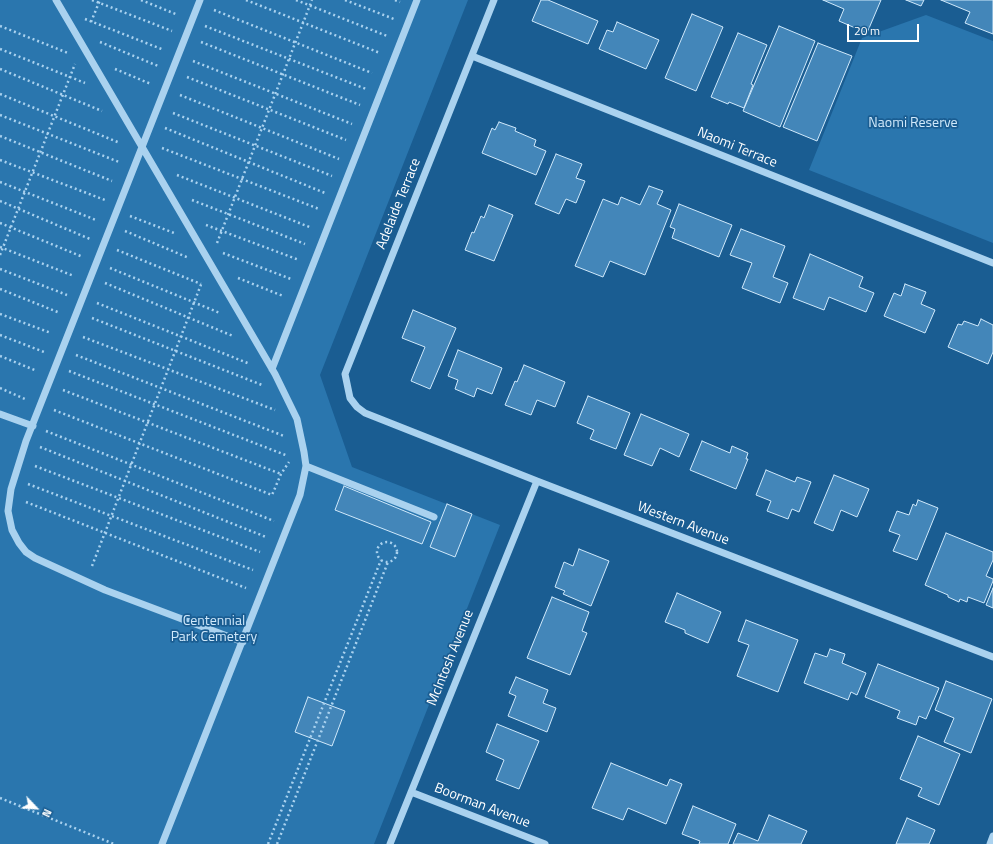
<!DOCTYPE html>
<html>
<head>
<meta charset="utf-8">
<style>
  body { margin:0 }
  #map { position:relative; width:993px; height:844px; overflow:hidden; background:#1a5d92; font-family:"Titillium Web",sans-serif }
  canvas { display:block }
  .north { position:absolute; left:16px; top:788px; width:40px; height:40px; -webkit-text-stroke:3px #1a5d92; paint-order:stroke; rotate:115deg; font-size:11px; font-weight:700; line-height:16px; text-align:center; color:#fff }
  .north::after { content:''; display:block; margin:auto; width:14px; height:18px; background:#fff; clip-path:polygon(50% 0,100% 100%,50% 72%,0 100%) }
  .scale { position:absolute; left:847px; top:24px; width:72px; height:18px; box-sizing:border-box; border:2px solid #fff; border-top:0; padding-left:5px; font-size:12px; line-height:14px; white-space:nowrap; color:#fff; -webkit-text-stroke:3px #1a5d92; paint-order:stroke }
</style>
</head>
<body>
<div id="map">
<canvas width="993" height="844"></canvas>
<div class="north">N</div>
<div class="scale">20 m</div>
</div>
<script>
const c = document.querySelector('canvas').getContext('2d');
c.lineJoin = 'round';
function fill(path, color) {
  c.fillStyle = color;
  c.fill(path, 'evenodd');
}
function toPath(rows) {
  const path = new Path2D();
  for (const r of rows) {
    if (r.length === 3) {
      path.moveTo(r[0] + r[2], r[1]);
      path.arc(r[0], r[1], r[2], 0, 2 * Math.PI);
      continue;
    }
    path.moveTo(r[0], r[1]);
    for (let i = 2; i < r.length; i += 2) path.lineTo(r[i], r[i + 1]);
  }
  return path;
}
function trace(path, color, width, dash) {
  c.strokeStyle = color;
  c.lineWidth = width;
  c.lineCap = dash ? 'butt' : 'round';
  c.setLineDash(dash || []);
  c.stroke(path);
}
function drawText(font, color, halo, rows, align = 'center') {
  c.font = font + ' "Titillium Web",sans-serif';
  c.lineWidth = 3.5;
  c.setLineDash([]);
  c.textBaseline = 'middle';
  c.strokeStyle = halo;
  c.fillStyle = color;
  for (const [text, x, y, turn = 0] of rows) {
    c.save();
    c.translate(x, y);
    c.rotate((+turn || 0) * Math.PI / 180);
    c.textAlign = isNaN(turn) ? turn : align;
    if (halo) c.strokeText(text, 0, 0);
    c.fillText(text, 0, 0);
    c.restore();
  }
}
fill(toPath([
  [0,0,468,0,320,375,352,467,500,525,374,844,0,844],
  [926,15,993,41,993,243,809,170,862,38]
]), '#2a76ae');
const building = toPath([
  [541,0,548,0,598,21,588,44,532,21,541,0],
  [823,0,881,0,867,33,839,21,844,9,823,0],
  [906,0,924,0,921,6,906,0],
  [941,0,993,0,993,34,965,23,970,12,941,0],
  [692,14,723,27,696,91,665,78,692,14],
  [617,22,659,40,646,69,599,49,607,30,613,32,617,22],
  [779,26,815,41,780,127,743,111,779,26],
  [738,33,767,45,751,84,753,85,744,108,729,102,728,104,711,97,738,33],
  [818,43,852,56,817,141,783,127,818,43],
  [499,122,516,128,515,131,536,140,534,146,546,151,536,175,482,153,492,128,495,130,499,122],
  [556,154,582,164,576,178,585,181,576,203,566,199,559,214,535,204,556,154],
  [649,186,663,191,657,204,671,210,645,275,610,261,603,277,575,266,603,199,618,205,621,197,640,205,649,186],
  [679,204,732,225,719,257,672,238,675,229,670,227,679,204],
  [489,205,513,215,494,261,465,250,472,232,474,233,481,216,484,218,489,205],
  [741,229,785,246,773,277,788,283,780,303,742,288,752,263,730,255,741,229],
  [810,254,863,277,859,287,874,293,866,312,829,297,824,310,793,298,810,254],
  [905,284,926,292,921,304,935,310,925,333,884,316,894,293,901,296,905,284],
  [413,310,456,328,430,389,411,381,425,347,402,338,413,310],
  [981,319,993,325,993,352,988,364,948,347,958,324,962,325,964,321,978,326,981,319],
  [458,350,502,368,492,394,477,388,474,397,455,389,458,380,448,376,458,350],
  [524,365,565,382,555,407,537,400,531,415,505,405,515,381,517,382,524,365],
  [588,396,630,413,616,449,590,439,594,430,577,423,588,396],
  [641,414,689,434,679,457,660,448,652,466,624,455,641,414],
  [702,441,730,453,732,446,748,453,746,459,748,459,736,489,690,470,702,441],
  [766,470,795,482,797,477,811,482,799,512,792,509,788,519,767,511,771,501,756,495,766,470],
  [834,475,869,489,857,517,841,510,833,531,814,523,834,475],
  [344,486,431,522,422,544,335,510,344,486],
  [918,500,938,508,917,560,893,551,900,535,889,531,897,511,909,515,913,504,916,506,918,500],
  [447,504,472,514,455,557,430,547,447,504],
  [946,533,993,552,993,560,986,576,993,579,993,581,984,603,968,597,967,602,960,599,959,602,948,597,948,595,925,585,946,533],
  [579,549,609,561,591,606,563,594,565,591,555,587,564,562,573,566,579,549],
  [993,588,993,608,986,605,993,588],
  [677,593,721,612,708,643,685,633,685,630,665,622,677,593],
  [552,597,589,612,582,631,587,633,570,675,527,658,552,597],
  [746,620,798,640,778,692,737,676,749,645,738,641,746,620],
  [830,649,845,654,842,663,866,673,857,695,851,692,848,700,804,683,815,653,827,657,830,649],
  [878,664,939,688,926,719,919,716,916,725,897,718,900,711,865,697,878,664],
  [516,677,548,690,543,703,556,708,547,732,508,716,516,696,509,693,516,677],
  [946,681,992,699,971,753,944,742,954,718,935,710,946,681],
  [308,697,345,711,332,746,295,732,308,697],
  [497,724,539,741,519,789,496,780,504,760,486,752,497,724],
  [918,736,960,754,939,805,918,796,922,788,900,779,918,736],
  [611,763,667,786,670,779,682,784,666,824,628,808,623,820,592,808,611,763],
  [693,806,736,824,728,844,699,844,700,841,682,834,693,806],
  [769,815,807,831,801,844,733,844,738,833,758,841,769,815],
  [907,818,935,830,929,844,896,844,907,818]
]);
fill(building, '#4386b9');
trace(building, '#d0e9fb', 1);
trace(toPath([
  [92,0,172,31],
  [141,0,178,15],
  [246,0,380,53],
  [296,0,387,36],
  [345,0,394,19],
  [395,0,400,2],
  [214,10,372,73],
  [85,19,164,50],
  [91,22,100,0],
  [0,26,68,53],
  [205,26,366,89],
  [100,42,158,66],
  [201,42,360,105],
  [0,49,85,83],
  [193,61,352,124],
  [0,69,102,111],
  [115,69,151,84],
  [187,77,346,140],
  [0,94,120,143],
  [180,95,339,159],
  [173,113,332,176],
  [0,115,119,162],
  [165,128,325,193],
  [0,136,112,181],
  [162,148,319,209],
  [0,160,105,200],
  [177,175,312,228],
  [0,182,96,220],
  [192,200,305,244],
  [0,201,90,239],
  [130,216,174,233],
  [0,223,83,257],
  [206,225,299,260],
  [125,231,189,258],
  [217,243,312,0],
  [0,247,74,276],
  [117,250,201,284],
  [223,253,291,279],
  [0,255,75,64],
  [110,268,220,313],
  [0,269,67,295],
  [238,278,283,296],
  [105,283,233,336],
  [0,289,60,313],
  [97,303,250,364],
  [0,314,51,333],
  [92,318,262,385],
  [0,335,44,352],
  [83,337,275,410],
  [76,355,284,436],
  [0,356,37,371],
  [69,371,288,456],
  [0,388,25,399],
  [63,390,281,474],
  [54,410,272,495,281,474,289,462],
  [46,431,274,521],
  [40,447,266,537],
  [35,466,260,552],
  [28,484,253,570],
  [26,502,246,588],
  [387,552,10],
  [92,566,202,282],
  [0,798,114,844],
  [268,844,381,560],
  [277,844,388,562]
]), '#aad2ef', 2.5, [2, 3]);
trace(toPath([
  [56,0,275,374,297,419,304,452,306,466,300,495,162,844],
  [200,0,26,441,11,489,8,511,12,530,19,543,26,552,35,558,105,590,243,642],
  [494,0,345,374,350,398,357,407,365,413,537,481,993,657],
  [472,56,993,263],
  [272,369,417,0],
  [0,414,33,426],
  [306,466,434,517],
  [411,792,545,844],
  [390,844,537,481],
  [990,844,993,836]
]), '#aad2ef', 7);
drawText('14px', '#d0e9fb', '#1a5d92', [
  ["Naomi Reserve",913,124],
  ["Centennial",214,622],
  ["Park Cemetery",214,638]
]);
drawText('14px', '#fff', '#1a5d92', [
  ["Naomi Terrace",737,148,22],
  ["Adelaide Terrace",399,204,-68],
  ["Western Avenue",683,524,21],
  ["McIntosh Avenue",451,658,-68],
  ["Boorman Avenue",482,806,21]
]);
</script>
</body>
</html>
